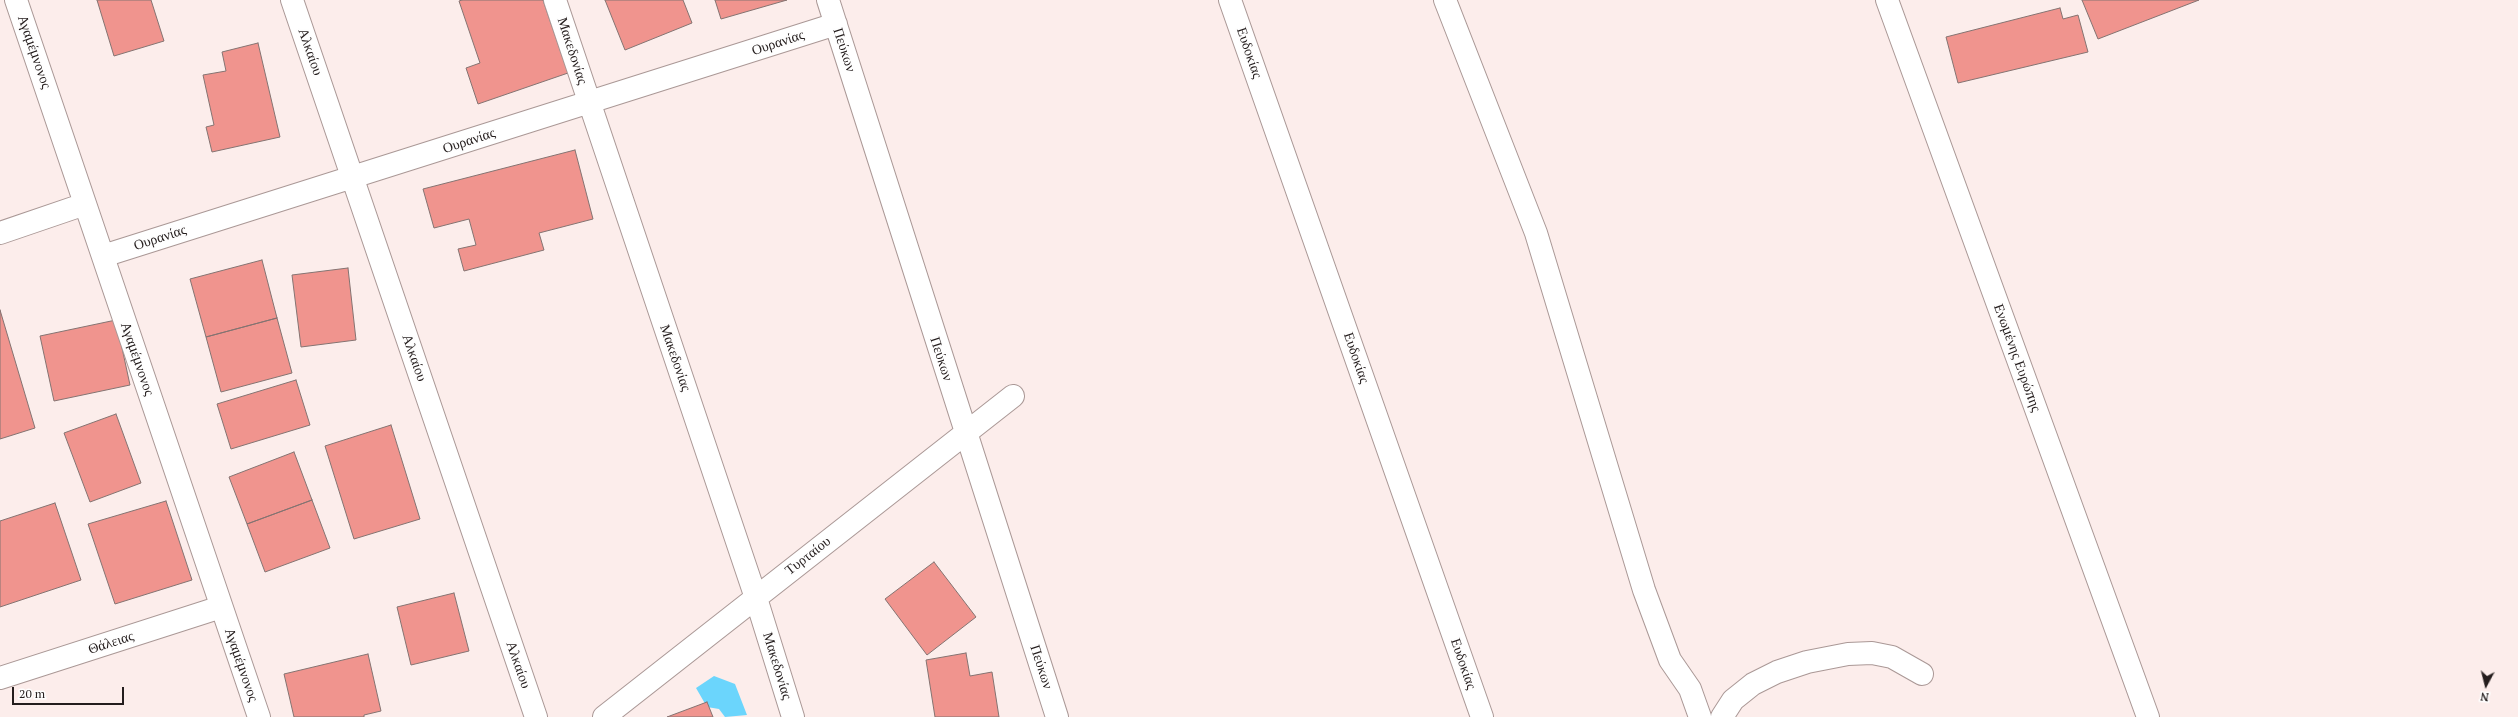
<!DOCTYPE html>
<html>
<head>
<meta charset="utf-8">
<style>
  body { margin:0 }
  #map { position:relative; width:2518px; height:717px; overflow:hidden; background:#fcedeb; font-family:"PT Serif",serif }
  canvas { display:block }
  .north { position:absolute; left:2466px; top:665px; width:40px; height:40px; -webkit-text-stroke:3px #fefefe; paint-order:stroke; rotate:187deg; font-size:11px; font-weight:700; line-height:16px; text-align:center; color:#241d1d }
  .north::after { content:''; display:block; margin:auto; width:14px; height:18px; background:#241d1d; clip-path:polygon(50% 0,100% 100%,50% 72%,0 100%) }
  .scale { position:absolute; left:12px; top:687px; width:112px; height:18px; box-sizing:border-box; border:2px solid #241d1d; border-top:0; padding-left:5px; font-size:12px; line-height:14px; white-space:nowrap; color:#241d1d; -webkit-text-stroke:3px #fefefe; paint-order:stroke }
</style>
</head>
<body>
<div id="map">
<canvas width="2518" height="717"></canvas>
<div class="north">N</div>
<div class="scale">20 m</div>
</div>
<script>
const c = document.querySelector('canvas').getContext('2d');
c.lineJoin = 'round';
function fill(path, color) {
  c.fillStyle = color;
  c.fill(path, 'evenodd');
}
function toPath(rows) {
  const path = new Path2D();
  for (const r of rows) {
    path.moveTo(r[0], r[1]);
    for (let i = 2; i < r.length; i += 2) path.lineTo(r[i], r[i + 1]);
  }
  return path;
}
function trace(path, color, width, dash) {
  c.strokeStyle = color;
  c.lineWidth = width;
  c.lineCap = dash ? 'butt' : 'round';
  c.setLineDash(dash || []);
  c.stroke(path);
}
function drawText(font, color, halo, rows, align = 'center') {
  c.font = font + ' "PT Serif",serif';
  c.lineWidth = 4;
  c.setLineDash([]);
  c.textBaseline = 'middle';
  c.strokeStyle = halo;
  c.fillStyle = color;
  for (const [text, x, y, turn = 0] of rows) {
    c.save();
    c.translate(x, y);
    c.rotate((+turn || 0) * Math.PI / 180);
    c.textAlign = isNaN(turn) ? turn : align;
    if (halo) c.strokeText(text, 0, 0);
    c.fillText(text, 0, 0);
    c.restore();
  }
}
fill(toPath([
  [714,676,735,684,747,715,725,717,719,709,707,707,696,688]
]), '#6bd5fc');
const building = toPath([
  [97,0,151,0,164,41,114,56,97,0],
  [462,0,543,0,568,73,478,104,466,68,480,63,459,1,462,0],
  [605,0,683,0,692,23,625,50,605,0],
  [715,0,787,0,721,19,715,0],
  [2082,0,2199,0,2098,39,2082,0],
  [2060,8,2063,19,2078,15,2088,52,1958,83,1946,37,2060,8],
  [258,43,280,137,212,152,206,127,214,125,203,75,226,71,222,52,258,43],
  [575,150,593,219,539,233,544,250,464,271,458,249,476,245,469,219,434,228,423,189,575,150],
  [262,260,277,318,206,337,190,279,262,260],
  [348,268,356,340,301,347,292,275,348,268],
  [0,310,35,428,0,439,0,310],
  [277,318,292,373,221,392,206,337,277,318],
  [116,320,130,385,54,401,40,336,116,320],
  [296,380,310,425,231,449,217,404,296,380],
  [116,414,141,483,90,502,64,433,116,414],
  [391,425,420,519,354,539,325,446,391,425],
  [294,452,312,500,247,524,229,477,294,452],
  [312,500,330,548,265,572,247,524,312,500],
  [166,501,192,580,115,604,88,524,166,501],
  [55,503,81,580,0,607,0,521,55,503],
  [934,562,976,617,927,655,885,599,934,562],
  [454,593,469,651,411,665,397,607,454,593],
  [966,653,970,676,992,672,999,717,935,717,926,660,966,653],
  [368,654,381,711,364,715,364,717,294,717,284,674,368,654],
  [707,702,713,717,667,717,707,702]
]);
fill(building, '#f0948e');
trace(building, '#847371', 1);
const street = toPath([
  [16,0,259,717],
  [292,0,536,717],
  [555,0,756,598,793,717],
  [828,0,1057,717],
  [1230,0,1482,717],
  [1445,0,1536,233,1644,590,1670,660,1690,689,1700,717],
  [1887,0,2148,717],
  [0,233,85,204],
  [103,256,836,24],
  [0,678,221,607],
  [604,717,1013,396],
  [1722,717,1733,700,1753,684,1777,672,1807,662,1848,654,1872,653,1892,657,1922,674]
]);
trace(street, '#aa9896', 24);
trace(street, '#fff', 22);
drawText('14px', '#241d1d', '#fefefe', [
  ["Ουρανίας",778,43,-18],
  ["Πεύκων",844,50,72],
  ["Μακεδονίας",572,51,72],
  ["Αγαμέμνονος",34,52,71],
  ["Αλκαίου",310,52,71],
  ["Ευδοκίας",1249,53,71],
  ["Ουρανίας",469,141,-18],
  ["Ουρανίας",160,238,-18],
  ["Αλκαίου",414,358,71],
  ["Μακεδονίας",675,358,71],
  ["Ευδοκίας",1356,358,71],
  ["Ενωμένης Ευρώπης",2017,358,70],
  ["Αγαμέμνονος",137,359,71],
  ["Πεύκων",941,359,72],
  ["Τυρταίου",808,556,-38],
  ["Θάλειας",111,643,-18],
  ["Ευδοκίας",1463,664,71],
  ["Αγαμέμνονος",241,665,71],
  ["Αλκαίου",518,665,71],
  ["Μακεδονίας",777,666,73],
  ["Πεύκων",1041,667,72]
]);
</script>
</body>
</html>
